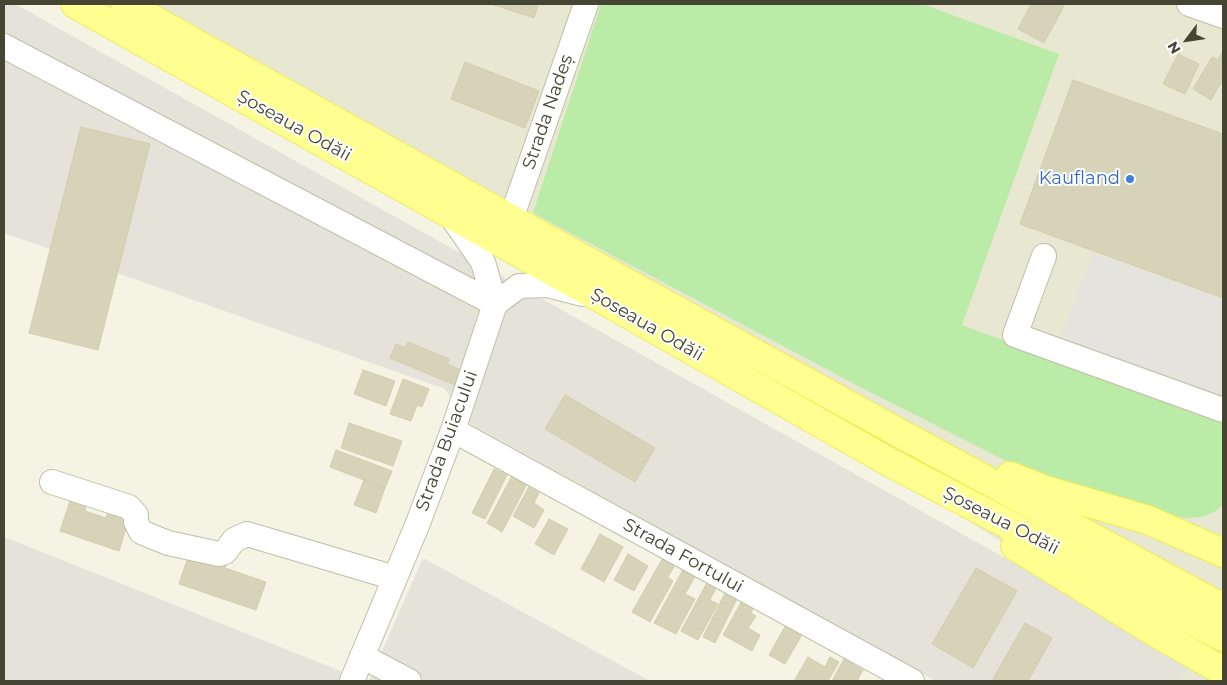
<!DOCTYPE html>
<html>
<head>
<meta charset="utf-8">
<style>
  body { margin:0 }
  #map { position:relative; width:1227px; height:685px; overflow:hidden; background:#f4f3e4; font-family:Montserrat,sans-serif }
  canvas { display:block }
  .frame { position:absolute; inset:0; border:5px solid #464433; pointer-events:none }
  .north { position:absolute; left:1162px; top:15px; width:50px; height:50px; -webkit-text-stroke:4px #fff; paint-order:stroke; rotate:239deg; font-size:14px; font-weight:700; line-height:20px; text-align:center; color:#464433 }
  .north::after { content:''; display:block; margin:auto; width:18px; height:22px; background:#464433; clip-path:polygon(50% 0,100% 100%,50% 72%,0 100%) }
</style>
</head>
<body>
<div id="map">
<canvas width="1227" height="685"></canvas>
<div class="frame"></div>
<div class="north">N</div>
</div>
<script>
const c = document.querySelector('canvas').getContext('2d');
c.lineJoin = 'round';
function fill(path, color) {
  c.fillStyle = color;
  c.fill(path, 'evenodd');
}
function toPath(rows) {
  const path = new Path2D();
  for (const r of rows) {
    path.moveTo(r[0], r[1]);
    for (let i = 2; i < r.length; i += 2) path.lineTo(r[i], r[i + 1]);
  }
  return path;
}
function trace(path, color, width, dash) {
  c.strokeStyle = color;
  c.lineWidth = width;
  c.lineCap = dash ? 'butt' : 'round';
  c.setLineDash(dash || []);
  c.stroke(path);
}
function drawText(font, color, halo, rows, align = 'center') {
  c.font = font + ' Montserrat,sans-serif';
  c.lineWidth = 4;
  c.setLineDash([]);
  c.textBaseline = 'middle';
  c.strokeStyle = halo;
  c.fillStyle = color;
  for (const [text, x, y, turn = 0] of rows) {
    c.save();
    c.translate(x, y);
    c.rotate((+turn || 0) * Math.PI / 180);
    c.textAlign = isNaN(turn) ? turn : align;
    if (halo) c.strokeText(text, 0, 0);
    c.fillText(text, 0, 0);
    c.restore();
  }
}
fill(toPath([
  [156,4,1223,4,1223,681,1180,681,1190,662]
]), '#e8e7d1');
fill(toPath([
  [4,4,15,4,1191,662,1180,681,936,681,469,423,445,389,7,234,4,233],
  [4,537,366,681,4,681],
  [423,558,650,681,369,681]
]), '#e5e3d9');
fill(toPath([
  [601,4,922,4,1059,54,962,325,1221,421,1223,423,1223,505,1216,511,1203,517,1185,518,1171,516,1030,473,860,387,533,213]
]), '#baeca8');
fill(toPath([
  [1093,253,1223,299,1223,415,1053,359]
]), '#e4e3dd');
const building = toPath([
  [491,4,538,4,534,18,491,4],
  [1031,4,1065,4,1044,43,1018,29,1031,4],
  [1223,51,1223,79,1211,100,1193,89,1212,57,1218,60,1223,51],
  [1178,54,1199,64,1185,94,1163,84,1178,54],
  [465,62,539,91,525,128,451,99,465,62],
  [1073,80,1223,134,1223,298,1020,224,1073,80],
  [81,127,150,144,98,350,29,333,81,127],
  [408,342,449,359,447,364,461,370,455,385,390,358,396,344,405,348,408,342],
  [363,370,395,381,386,406,354,394,363,370],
  [403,379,429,389,422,407,417,405,411,421,390,414,403,379],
  [565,395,655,448,635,482,545,429,565,395],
  [349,423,402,441,393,466,341,448,349,423],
  [336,450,392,471,385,488,330,467,336,450],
  [494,469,507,475,485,519,472,513,494,469],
  [512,476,527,484,502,532,487,523,512,476],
  [364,480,385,488,376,513,354,505,364,480],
  [529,487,539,493,534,503,544,510,534,528,513,516,529,487],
  [70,501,86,506,85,511,106,518,109,508,130,515,119,551,60,531,70,501],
  [549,519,568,529,554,555,535,544,549,519],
  [600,534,623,547,604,582,581,569,600,534],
  [191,548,228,561,225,568,266,582,256,610,179,584,191,548],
  [628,554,648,566,634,591,614,580,628,554],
  [664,556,676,563,668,577,673,581,650,622,632,612,664,556],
  [685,566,697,573,685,594,695,599,676,634,654,623,685,566],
  [976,568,1017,591,973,668,932,644,976,568],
  [709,579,718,584,710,600,718,604,698,640,681,631,709,579],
  [727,589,739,595,715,643,703,637,727,589],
  [743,599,755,605,751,613,756,616,748,628,760,635,752,651,723,635,743,599],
  [787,623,803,633,785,664,769,655,787,623],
  [1025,623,1052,638,1028,681,997,681,993,679,1025,623],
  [808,657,825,667,830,657,839,662,828,681,794,681,808,657],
  [844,659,863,670,857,681,832,681,844,659]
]);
fill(building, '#d6d3b8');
trace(building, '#d2cdab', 1);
const minor = toPath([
  [1189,4,1223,16],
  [4,46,495,304],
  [449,213,483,262,495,304],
  [511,219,586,4],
  [1044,256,1015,335,1223,410],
  [453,430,912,681],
  [52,482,129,507,136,515,136,522,141,532,168,543,219,554,225,552,234,540,247,534,395,578],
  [362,656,409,681],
  [352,681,418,523,453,430,495,304,519,286,547,285,582,294]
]);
const major = toPath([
  [75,4,600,298,889,462,1223,637],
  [125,4,511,219,901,434,1223,608],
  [1010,476,1045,490,1148,520,1223,553],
  [1015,546,1158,634,1223,671]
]);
trace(minor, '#c0bea5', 26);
trace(major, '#eeec57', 30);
trace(minor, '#fff', 24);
trace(major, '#ffff91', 28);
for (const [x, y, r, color] of [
  [1130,179,5,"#3f7fe0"]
]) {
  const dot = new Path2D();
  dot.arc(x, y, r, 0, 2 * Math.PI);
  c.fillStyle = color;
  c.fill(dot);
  trace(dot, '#fff', 2);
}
drawText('18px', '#464433', '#fff', [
  ["Strada Nadeș",548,112,-71],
  ["Șoseaua Odăii",294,126,29],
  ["Șoseaua Odăii",647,325,30],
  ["Strada Buiacului",447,441,-70],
  ["Șoseaua Odăii",1001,521,27],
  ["Strada Fortului",683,556,29]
]);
drawText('18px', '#366cbe', '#fff', [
  ["Kaufland",1120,179]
], 'right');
</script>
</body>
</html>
